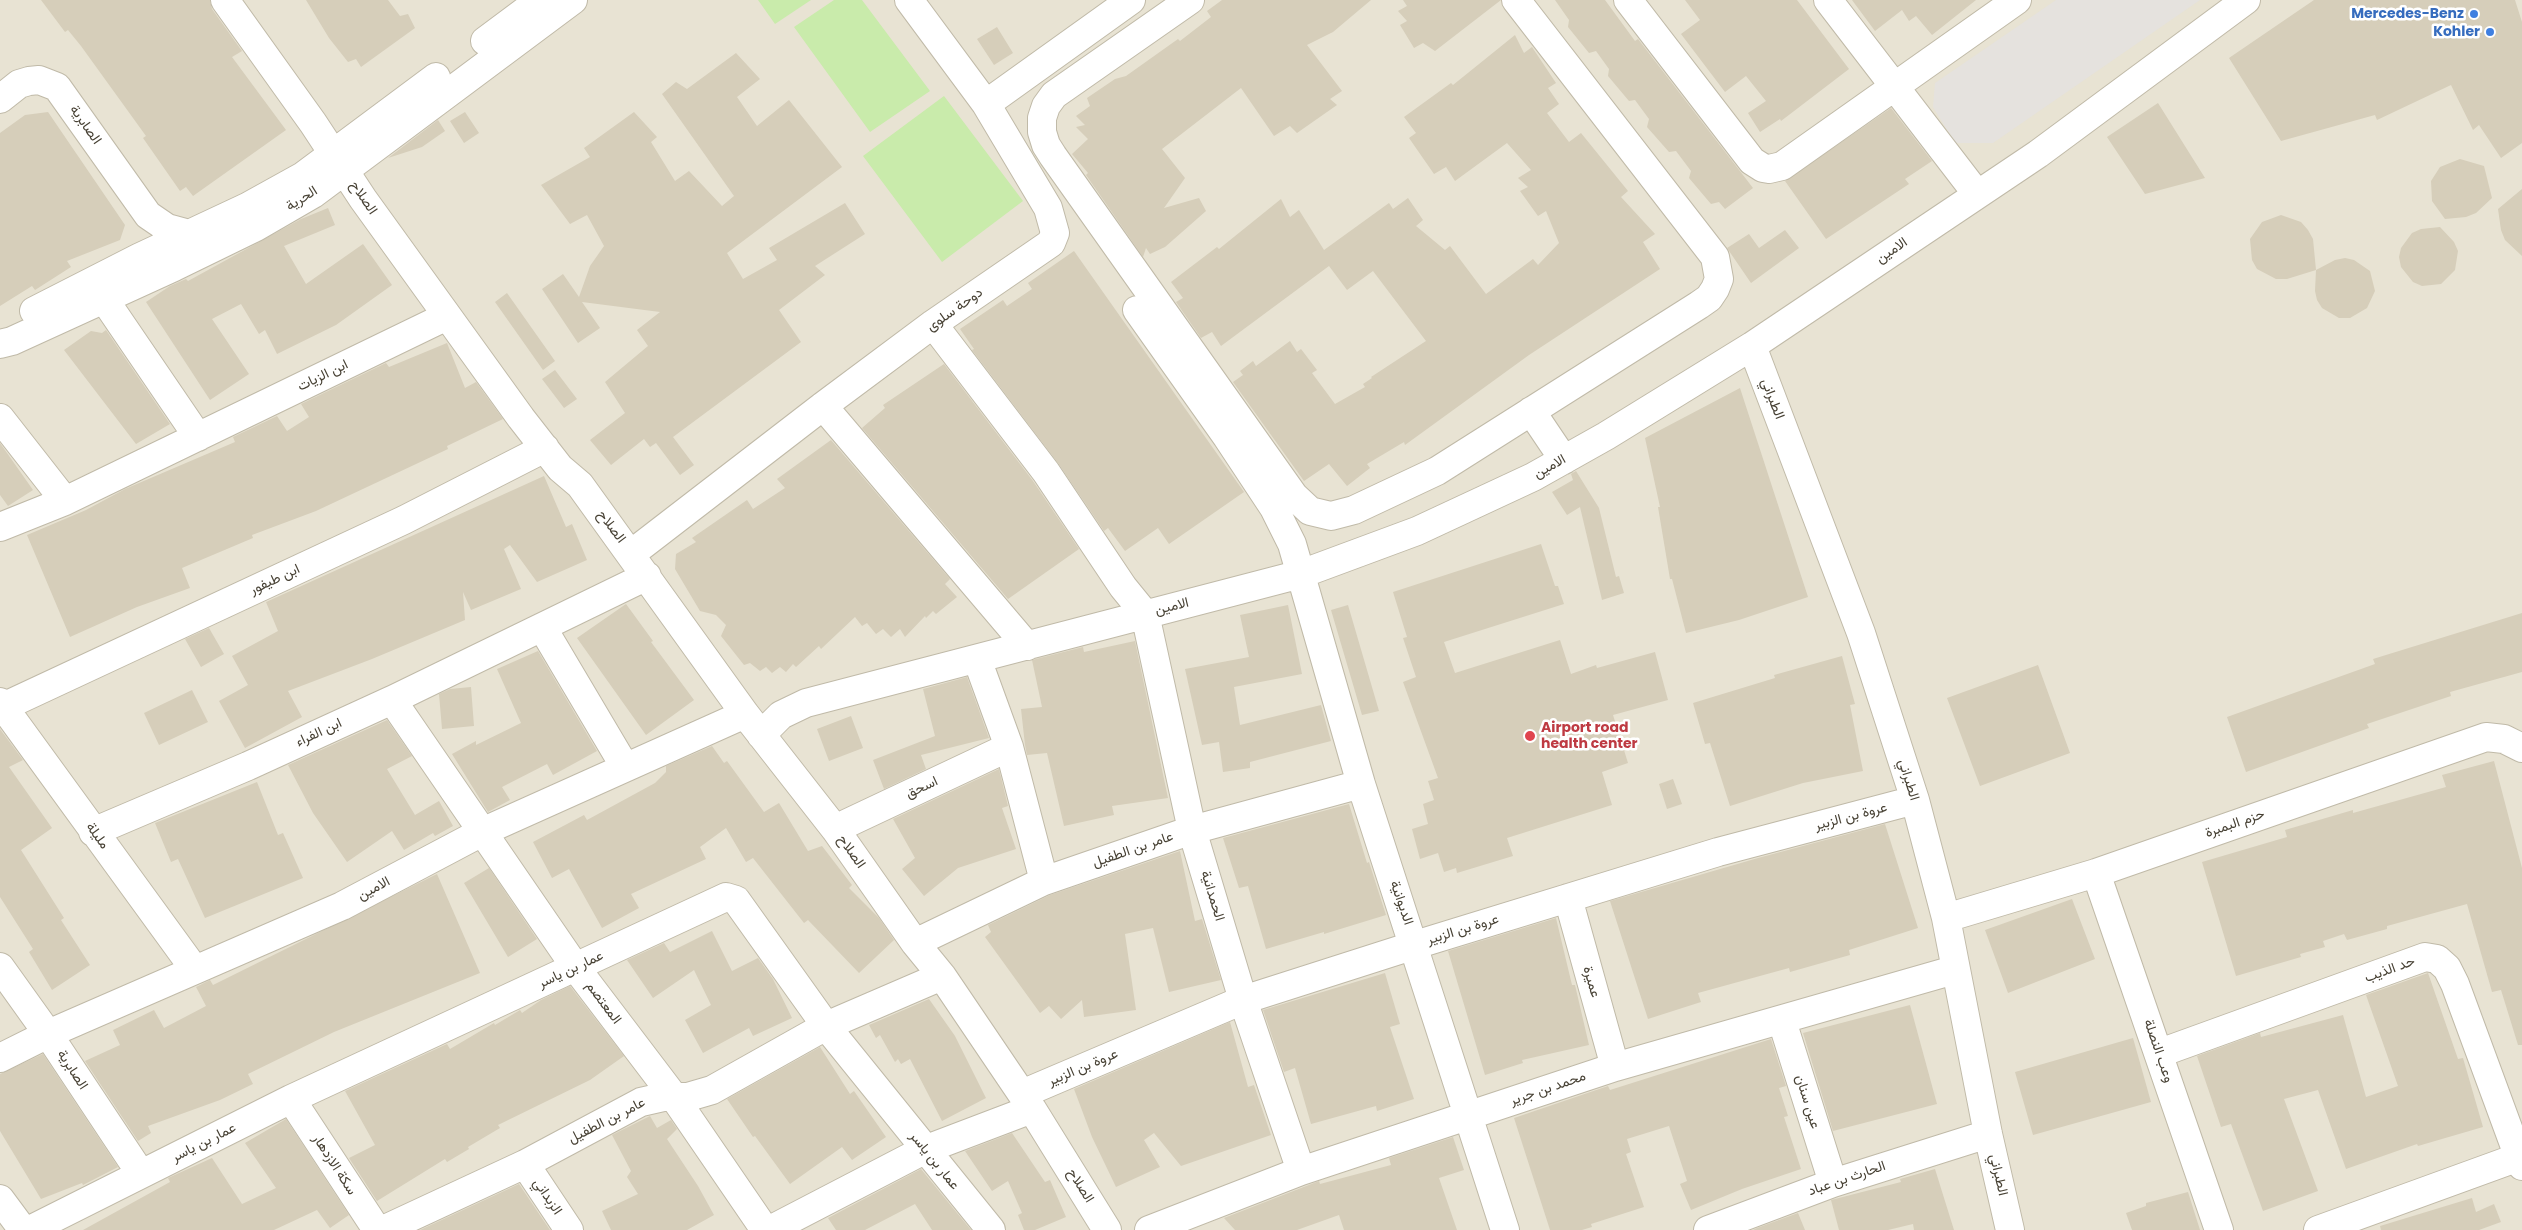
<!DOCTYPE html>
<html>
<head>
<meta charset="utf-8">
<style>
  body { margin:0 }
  canvas { display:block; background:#f4f1e6 }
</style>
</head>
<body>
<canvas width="2522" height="1230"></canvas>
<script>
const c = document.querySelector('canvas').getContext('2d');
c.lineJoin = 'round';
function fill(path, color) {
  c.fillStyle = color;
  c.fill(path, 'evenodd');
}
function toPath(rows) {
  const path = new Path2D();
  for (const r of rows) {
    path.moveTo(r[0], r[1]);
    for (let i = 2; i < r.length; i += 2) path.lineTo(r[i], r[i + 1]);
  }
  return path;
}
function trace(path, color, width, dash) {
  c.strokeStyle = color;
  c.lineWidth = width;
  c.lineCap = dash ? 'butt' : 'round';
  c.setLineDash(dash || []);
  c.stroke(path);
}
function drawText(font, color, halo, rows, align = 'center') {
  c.font = font + ' Poppins,Vazirmatn,sans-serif';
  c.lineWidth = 5;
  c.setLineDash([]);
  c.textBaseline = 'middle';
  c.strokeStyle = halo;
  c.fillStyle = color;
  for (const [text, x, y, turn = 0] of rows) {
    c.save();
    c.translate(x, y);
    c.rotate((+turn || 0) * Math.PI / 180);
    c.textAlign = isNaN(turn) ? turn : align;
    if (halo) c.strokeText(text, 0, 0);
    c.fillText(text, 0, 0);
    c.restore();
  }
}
fill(toPath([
  [0,0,2522,0,2522,1230,0,1230]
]), '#e8e3d3');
fill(toPath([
  [758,0,811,0,775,24],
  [834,0,862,0,930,91,870,132,794,27],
  [944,96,1023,201,942,262,863,156]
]), '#c9ebab');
fill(toPath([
  [2056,0,2200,0,1993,143,1955,143,1933,107,1935,83]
]), '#e5e2de');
fill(toPath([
  [41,0,210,0,212,9,242,51,232,57,286,130,193,196,186,187,180,191,143,138,146,136,81,46,68,30,65,32],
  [306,0,388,0,400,16,408,14,415,28,361,67,356,59,348,62,329,38],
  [1222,0,1371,0,1333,32,1307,45,1342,91,1330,99,1337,105,1297,133,1290,126,1274,136,1241,88,1162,149,1185,178,1164,208,1199,198,1206,211,1165,247,1150,254,1146,248,1143,257,1086,175,1088,173,1072,154,1088,139,1076,127,1085,125,1076,116,1090,106,1087,98,1115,79,1126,76,1178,39,1180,41,1211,17,1207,11],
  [1403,0,1501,0,1435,51,1423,43,1414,48,1400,25,1407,21,1398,11,1407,6],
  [1555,0,1605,0,1635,41,1638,39,1753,188,1725,209,1719,202,1711,204,1689,178,1691,171,1676,151,1669,152,1647,127,1649,119,1635,100,1629,101,1608,76,1609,69,1596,51,1589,53,1568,27,1569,20],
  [1685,0,1797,0,1849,69,1781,121,1780,119,1760,132,1748,113,1766,101,1746,76,1725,92,1681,34,1700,20],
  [1852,0,1976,0,1932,35,1916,16,1909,21,1902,10,1875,31],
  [2314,0,2515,0,2522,22,2522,143,2501,158,2479,125,2473,130,2451,85,2377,120,2375,115,2281,141,2229,58],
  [997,27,1013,53,994,65,977,39],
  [1515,35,1524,53,1532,47,1556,83,1548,88,1559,104,1547,113,1569,142,1581,133,1628,191,1621,197,1655,234,1643,242,1660,269,1529,355,1405,445,1404,442,1367,464,1370,468,1347,486,1329,464,1304,481,1233,382,1243,375,1240,371,1253,361,1256,366,1290,341,1297,352,1301,349,1317,370,1312,373,1335,404,1365,387,1363,384,1372,378,1371,377,1426,341,1373,271,1347,290,1329,266,1221,346,1212,332,1201,338,1176,302,1183,298,1171,282,1217,247,1219,249,1281,199,1290,217,1299,210,1324,250,1389,203,1393,209,1408,198,1423,220,1416,226,1445,250,1450,246,1486,294,1533,259,1538,265,1559,243,1546,211,1538,216,1520,191,1528,187,1518,178,1531,170,1507,143,1455,181,1446,167,1434,174,1409,138,1416,133,1404,117,1451,83,1453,85],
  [736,53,760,79,737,97,757,126,789,100,842,167,727,253,743,279,777,260,769,248,845,203,865,234,815,266,825,275,779,310,801,342,673,437,694,465,680,475,656,443,650,447,644,439,611,465,590,440,625,413,605,382,648,346,637,330,660,312,582,302,600,328,578,343,542,289,563,274,579,297,590,266,604,246,587,215,570,224,541,185,590,157,584,148,634,112,657,137,651,142,675,181,689,171,722,206,734,196,662,94,676,82,687,89],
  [2158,103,2205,178,2145,194,2107,137],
  [1891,108,1932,161,1905,179,1909,184,1826,239,1785,181],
  [48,112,125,225,120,240,67,261,71,267,35,290,32,286,0,306,0,133,25,115],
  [465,112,479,133,464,143,450,121],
  [438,120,445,131,422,147,388,158],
  [2460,159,2484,166,2492,198,2476,213,2466,217,2445,219,2432,201,2431,181,2440,167],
  [2522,189,2522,256,2505,240,2501,230,2498,209],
  [328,208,335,225,284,246,306,284,363,244,392,285,336,325,277,354,265,330,259,334,241,304,212,319,249,374,210,400,146,302,170,286,186,279,188,281,301,219],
  [2281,215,2301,222,2308,230,2313,239,2316,270,2287,279,2276,279,2257,269,2252,260,2250,239,2262,222],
  [2440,227,2454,242,2458,251,2455,270,2441,284,2422,286,2413,282,2401,267,2399,257,2401,248,2412,233,2421,229],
  [1785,230,1799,248,1751,283,1727,248,1749,234,1759,248],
  [1074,251,1244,492,1169,544,1158,528,1125,551,1108,528,1104,531,1058,463,972,350,974,349,960,329,1003,300,1007,306,1032,289,1028,283],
  [2345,258,2354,260,2370,271,2375,291,2367,308,2350,318,2339,318,2322,308,2317,300,2315,291,2316,270,2335,260],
  [507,293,555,361,543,370,495,302],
  [106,330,170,424,136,444,64,350,91,331,102,333],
  [447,343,465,388,476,382,503,419,447,446,448,449,316,511,252,535,253,538,182,568,190,588,137,607,70,637,27,535,86,510,125,489,235,442,233,437,277,416,287,431,309,417,301,404,386,363,389,367],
  [944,364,1033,481,1079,549,1008,599,862,428,885,408,883,405],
  [555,370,577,399,564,408,542,379],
  [1740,388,1808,597,1739,620,1686,633,1672,579,1670,579,1658,507,1660,507,1645,438],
  [831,440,950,579,945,584,957,597,936,614,933,611,926,618,925,616,905,637,900,629,891,637,883,629,876,634,867,623,862,626,855,617,821,649,819,646,796,667,793,664,786,672,780,667,772,673,766,667,760,671,750,663,744,665,721,636,726,625,716,615,700,611,675,569,676,554,696,542,692,538,747,500,753,509,785,488,777,479],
  [0,443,33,490,8,506,0,495],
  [1576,471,1599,508,1616,577,1619,576,1624,593,1602,600,1580,507,1567,515,1552,492,1573,480,1571,474],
  [544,476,566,527,572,524,587,560,537,582,510,545,504,549,521,589,471,610,463,592,465,620,372,659,288,691,302,717,245,748,219,701,248,685,232,656,278,631,266,602],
  [1541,544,1555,586,1558,586,1564,604,1444,642,1455,673,1560,640,1571,674,1596,665,1597,668,1655,652,1668,700,1613,715,1628,763,1602,772,1612,805,1507,838,1513,856,1457,873,1456,868,1444,872,1438,853,1420,859,1412,829,1428,824,1423,804,1434,800,1428,781,1438,778,1403,682,1416,677,1403,638,1407,637,1393,592],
  [626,604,653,641,651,642,694,700,646,735,577,638],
  [1288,605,1302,674,1234,687,1240,725,1321,705,1331,741,1250,762,1250,768,1223,772,1219,742,1202,745,1185,669,1249,657,1240,615],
  [1348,605,1379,711,1362,715,1331,610],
  [2522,613,2522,672,2450,692,2451,696,2367,724,2369,728,2246,772,2227,717,2375,664,2373,659],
  [209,628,224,654,201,667,185,639],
  [1135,641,1168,798,1112,806,1114,815,1064,826,1047,753,1027,755,1025,745,1021,709,1042,707,1032,660,1083,647,1084,652],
  [538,651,597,751,553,775,547,764,502,787,510,800,488,812,452,754,476,741,476,745,521,723,497,669],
  [1842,656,1855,704,1850,705,1863,771,1803,783,1730,806,1710,743,1705,744,1693,703,1775,678,1774,675],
  [2038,665,2070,753,1980,786,1947,698],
  [967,677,989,738,921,755,926,769,884,789,873,760,935,736,923,689],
  [471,687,474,726,442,729,439,694,450,689],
  [192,690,208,722,159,745,144,713],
  [851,716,863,748,829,761,817,729],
  [387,720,412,756,387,769,415,815,439,801,453,826,435,836,433,833,404,850,392,831,347,862,313,813,288,765],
  [0,729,23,760,9,767,52,828,21,850,64,918,61,920,90,965,52,990,29,952,33,949,0,897],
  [712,746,724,763,727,761,764,812,779,803,808,851,822,846,852,885,849,888,879,918,894,940,859,973,808,920,804,923,753,858,746,862,726,828,700,847,706,859,631,894,639,908,602,928,569,869,552,878,533,842,584,815,587,820,655,783,666,772,666,766],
  [2494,761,2522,868,2522,1045,2518,1045,2501,990,2492,992,2467,904,2387,926,2387,929,2347,940,2344,934,2323,941,2325,947,2300,954,2301,957,2236,976,2202,862,2287,837,2285,830,2353,810,2353,813,2446,787,2442,775],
  [999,769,1008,806,1002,808,1016,849,958,868,924,896,902,869,915,858,893,819],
  [1673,779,1682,804,1667,809,1659,784],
  [257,782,278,835,283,833,303,878,205,918,178,859,171,862,155,823],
  [1349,804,1367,863,1369,862,1386,915,1324,934,1324,932,1266,949,1248,886,1239,888,1223,838],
  [1885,824,1918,928,1849,950,1850,955,1790,972,1789,968,1698,993,1701,1002,1648,1019,1610,901,1758,858],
  [1180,851,1195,921,1202,919,1221,980,1169,992,1153,928,1125,934,1136,1010,1084,1017,1082,1000,1061,1019,1049,1006,1040,1013,985,937,991,932,988,925,1050,895],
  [489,868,537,939,508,957,464,883],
  [437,874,480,973,334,1032,248,1074,253,1084,220,1100,148,1126,151,1133,138,1141,85,1061,120,1045,113,1030,154,1010,164,1028,206,1006,196,987,210,980,213,985],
  [2072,899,2095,959,2008,993,1985,930],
  [1556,918,1572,985,1575,985,1589,1045,1522,1060,1523,1063,1485,1075,1448,951],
  [712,931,732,971,758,958,773,979,792,1018,753,1036,749,1028,703,1053,685,1020,711,1005,694,970,653,998,627,960,664,943,670,952],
  [1385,973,1400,1024,1390,1027,1414,1099,1377,1111,1376,1106,1311,1124,1295,1068,1284,1072,1263,1010],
  [2428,973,2458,1059,2463,1058,2483,1127,2418,1146,2417,1144,2346,1169,2318,1090,2284,1099,2318,1191,2263,1211,2231,1124,2221,1127,2197,1056,2260,1033,2261,1037,2343,1015,2366,1097,2398,1086,2366,995],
  [570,986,624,1056,590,1080,498,1125,500,1128,468,1147,469,1149,447,1162,445,1159,377,1201,349,1158,375,1145,345,1091,447,1044,450,1049,494,1023,495,1025,520,1010,522,1013,541,1000],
  [929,999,955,1036,986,1098,942,1121,910,1059,901,1064,898,1059,895,1062,880,1035,876,1038,869,1025],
  [1910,1005,1937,1104,1833,1131,1803,1033],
  [1230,1022,1248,1087,1254,1085,1271,1135,1181,1166,1154,1133,1144,1140,1160,1167,1116,1187,1092,1137,1074,1089],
  [2133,1038,2151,1102,2033,1135,2015,1072],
  [1771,1039,1786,1086,1779,1088,1788,1116,1784,1117,1801,1169,1742,1189,1691,1210,1680,1184,1687,1181,1669,1126,1627,1139,1631,1152,1626,1154,1644,1207,1591,1224,1592,1227,1582,1230,1550,1230,1514,1118,1608,1086,1610,1090],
  [820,1047,850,1094,854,1091,886,1137,852,1160,842,1147,790,1184,755,1136,753,1137,727,1099],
  [43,1054,118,1167,83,1185,82,1183,41,1199,0,1131,0,1074],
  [650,1116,657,1128,671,1120,677,1129,667,1139,698,1186,714,1215,687,1230,611,1230,602,1211,638,1194,627,1177,631,1171,612,1135],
  [286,1119,349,1215,330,1228,317,1210,274,1230,83,1230,170,1182,168,1178,212,1158,242,1204,276,1188,245,1143],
  [1012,1133,1045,1182,1050,1180,1066,1217,1035,1230,1024,1230,1018,1215,1022,1213,1008,1181,992,1191,965,1151],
  [1453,1137,1464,1170,1439,1178,1457,1230,1344,1230,1339,1215,1297,1230,1235,1230,1224,1218,1319,1181,1320,1184,1391,1165,1389,1158],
  [921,1169,971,1230,932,1230,915,1204,865,1230,836,1230,828,1218],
  [1935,1169,1954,1230,1914,1230,1913,1224,1888,1230,1839,1230,1831,1200,1901,1182,1900,1179],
  [519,1184,550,1230,420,1230],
  [2188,1192,2200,1230,2132,1230,2126,1213,2146,1206,2146,1203],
  [2472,1198,2476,1212,2494,1204,2501,1222,2479,1230,2381,1230,2380,1226],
  [1798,1213,1805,1230,1753,1230,1757,1228]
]), '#d6ceba');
const minor = toPath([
  [225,0,313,123,363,199,521,418,560,468,580,485,745,714,835,829,915,943,942,976,1032,1109,1107,1230],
  [1190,0,1054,95,1046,106,1042,118,1042,132,1046,145,1053,156,1294,496,1310,511,1331,516,1354,510,1437,471,1699,305,1709,298,1715,289,1719,279,1715,257,1516,0],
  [1628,0,1752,161,1763,168,1769,169,1782,166,2017,0],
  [1828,0,1977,194],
  [485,41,540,0],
  [0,99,19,84,29,81,39,80,57,87,148,215,167,228,189,234],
  [986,104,1131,0],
  [104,299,198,437],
  [1137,310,1227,437,1274,508,1292,544,1361,784,1505,1230],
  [34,311,138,258,247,207,303,176,436,77],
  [933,324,1046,472,1123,587,1145,614,1192,830,1243,1000,1301,1171],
  [0,344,12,341,174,267,256,227,313,194,573,0],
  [1752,346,1861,633,1915,800,1946,918,1988,1134,2010,1230],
  [823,406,1027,646],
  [1531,411,1564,460],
  [0,418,65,501],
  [0,527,65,501,447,316],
  [631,554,823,406,933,324,1051,243,1055,233,1048,208,986,104,909,0],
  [542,627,625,767],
  [977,659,1009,747,1044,881],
  [392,700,576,968,674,1097,765,1230],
  [0,702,195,970],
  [3,707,404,520,545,448],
  [761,735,781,715,806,703,1301,574,1417,531,1533,477,1606,436,1752,346,2038,154,2246,0],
  [835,829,1009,747],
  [93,832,248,766,392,700,647,576],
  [2096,873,2219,1230],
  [1568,898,1615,1067],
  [1946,918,2096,873,2486,737,2504,739,2522,748],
  [915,943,1044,881,1192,830,1361,784],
  [0,967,48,1034,141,1174],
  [1782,1021,1833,1183],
  [2160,1053,2425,957,2437,959,2447,968,2455,984,2522,1166],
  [0,1058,48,1034,342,906,482,832,745,714],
  [1022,1094,1243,1000,1415,945,1718,852,1915,800],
  [291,1099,377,1230],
  [525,1164,569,1230],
  [0,1199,23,1230],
  [30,1230,291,1099,726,897,736,900,826,1026,991,1230],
  [383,1230,525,1164,641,1102,663,1097,688,1097,712,1090,826,1026,942,976],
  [770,1230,924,1150,1032,1109],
  [1149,1230,1301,1171,1615,1067,1954,970],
  [1708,1230,1833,1183,1988,1134],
  [2318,1230,2519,1157]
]);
trace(minor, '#c0baa8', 30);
trace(minor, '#fff', 28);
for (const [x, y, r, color] of [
  [2474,14,5,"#3f7fe0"],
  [2490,32,5,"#3f7fe0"],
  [1530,736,6,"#e0444e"]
]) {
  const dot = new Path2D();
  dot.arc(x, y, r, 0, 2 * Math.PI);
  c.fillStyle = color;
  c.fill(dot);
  trace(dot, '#fff', 2);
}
drawText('bold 14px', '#366cbe', '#fff', [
  ["Mercedes-Benz",2464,14],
  ["Kohler",2480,32]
], 'right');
drawText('14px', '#474134', '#fff', [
  ["الصابرية",85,125,55],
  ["الصلاح",363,198,56],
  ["الحرية",302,199,-32],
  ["الامين",1892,251,-34],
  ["دوحة سلوى",955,310,-35],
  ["ابن الزيات",323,376,-26],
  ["الطبراني",1772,399,69],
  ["الامين",1550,467,-29],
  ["الصلاح",611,527,53],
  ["ابن طيفور",275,580,-25],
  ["الامين",1172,607,-14],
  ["ابن الفراء",319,733,-25],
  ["الطبراني",1908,780,73],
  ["اسحق",922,788,-25],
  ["عروة بن الزبير",1851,817,-15],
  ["حزم البمبرة",2235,824,-19],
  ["مليلة",97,836,54],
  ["عامر بن الطفيل",1133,850,-19],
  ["الصلاح",851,852,55],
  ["الامين",374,889,-28],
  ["الحمدانية",1212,896,73],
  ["الديوانية",1401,903,71],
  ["عروة بن الزبير",1463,930,-17],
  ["عمار بن ياسر",571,970,-25],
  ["حد الذيب",2390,970,-20],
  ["عميرة",1591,982,74],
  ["المعتصم",603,1003,53],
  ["وعب النصلة",2158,1051,71],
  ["عروة بن الزبير",1083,1068,-23],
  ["الصابرية",72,1070,57],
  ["محمد بن جرير",1548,1089,-19],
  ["عين سنان",1807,1102,73],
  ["عامر بن الطفيل",607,1121,-27],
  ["عمار بن ياسر",204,1143,-27],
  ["عمار بن ياسر",934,1161,51],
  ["سكة الازدهار",334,1165,57],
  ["الطبراني",1998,1175,77],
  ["الحارث بن عباد",1847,1179,-19],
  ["الصلاح",1080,1186,58],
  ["الزبداني",547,1197,56]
]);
drawText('bold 14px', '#be3a42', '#fff', [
  ["Airport road",1541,728],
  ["health center",1541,744]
], 'left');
</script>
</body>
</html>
